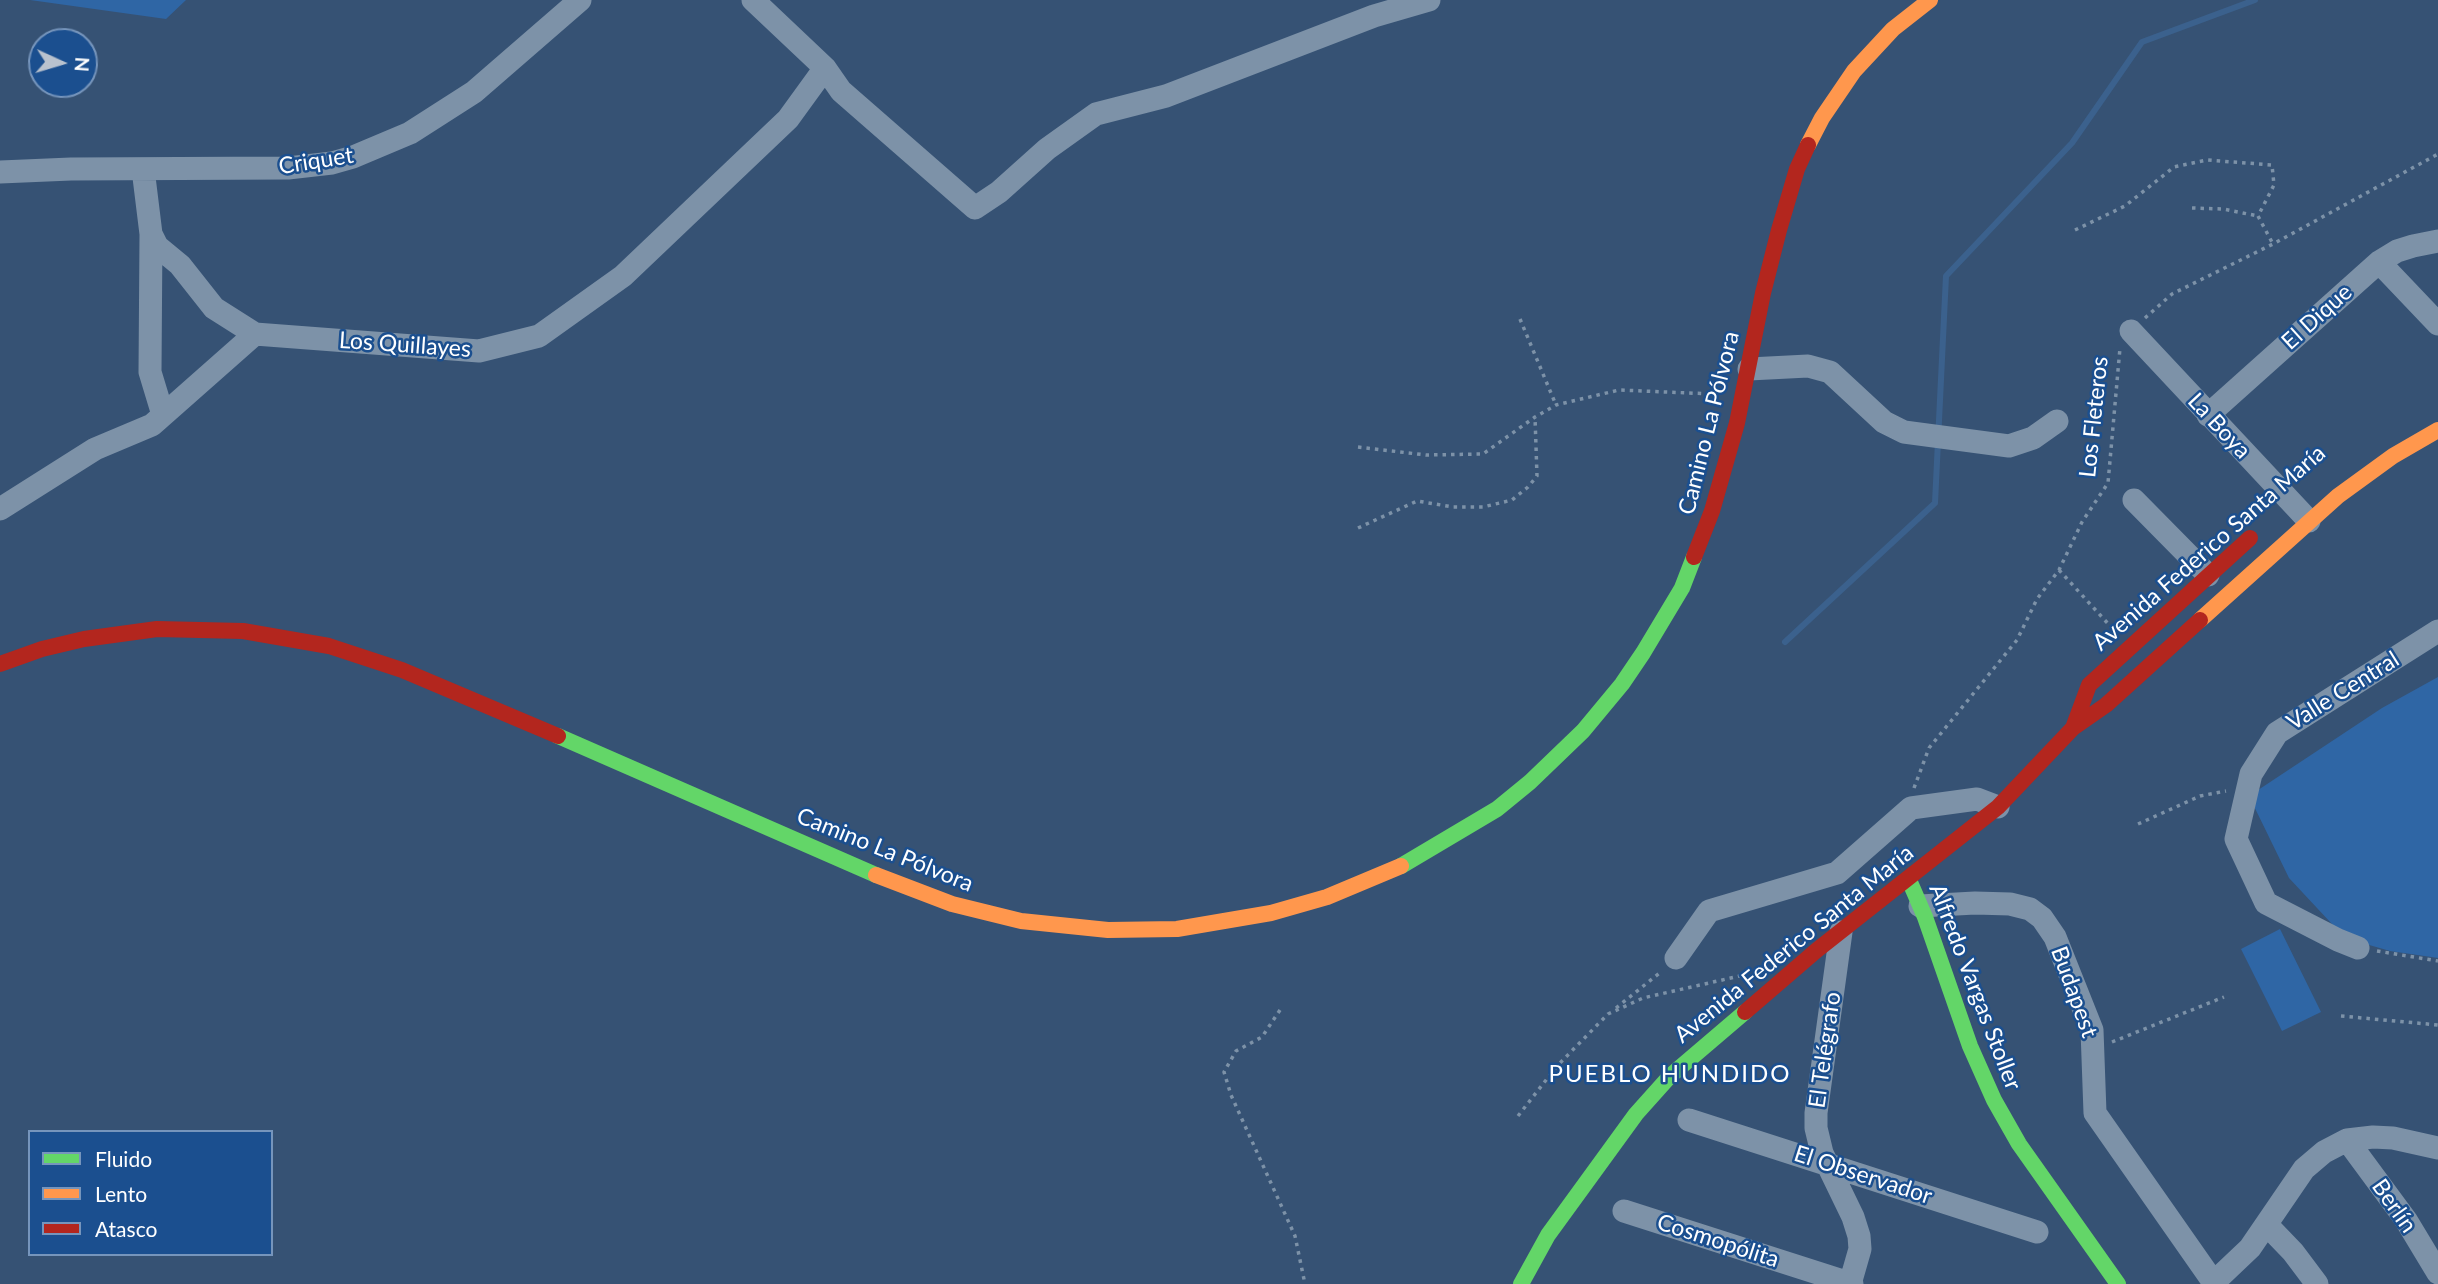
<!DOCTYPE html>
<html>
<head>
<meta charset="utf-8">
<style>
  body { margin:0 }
  #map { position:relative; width:2438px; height:1284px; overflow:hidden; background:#365274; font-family:Lato,sans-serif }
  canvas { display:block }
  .legend { position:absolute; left:28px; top:1130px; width:245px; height:126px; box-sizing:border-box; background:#1b4f8f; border:2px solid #7695bc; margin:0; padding:9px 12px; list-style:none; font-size:21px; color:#fff }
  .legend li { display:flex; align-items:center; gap:14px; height:35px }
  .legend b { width:35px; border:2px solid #7695bc }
  .north { position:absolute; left:28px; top:28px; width:70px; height:70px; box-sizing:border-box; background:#1b4f8f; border:2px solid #7695bc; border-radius:50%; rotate:94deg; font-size:19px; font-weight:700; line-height:28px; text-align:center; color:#fff }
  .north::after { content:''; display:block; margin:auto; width:24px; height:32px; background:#b9c2ce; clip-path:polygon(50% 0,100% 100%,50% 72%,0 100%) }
</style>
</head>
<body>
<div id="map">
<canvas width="2438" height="1284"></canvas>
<ul class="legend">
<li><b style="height:9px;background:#63d668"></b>Fluido</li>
<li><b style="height:9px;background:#ff974d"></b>Lento</li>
<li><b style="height:9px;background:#b3261e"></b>Atasco</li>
</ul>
<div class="north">N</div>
</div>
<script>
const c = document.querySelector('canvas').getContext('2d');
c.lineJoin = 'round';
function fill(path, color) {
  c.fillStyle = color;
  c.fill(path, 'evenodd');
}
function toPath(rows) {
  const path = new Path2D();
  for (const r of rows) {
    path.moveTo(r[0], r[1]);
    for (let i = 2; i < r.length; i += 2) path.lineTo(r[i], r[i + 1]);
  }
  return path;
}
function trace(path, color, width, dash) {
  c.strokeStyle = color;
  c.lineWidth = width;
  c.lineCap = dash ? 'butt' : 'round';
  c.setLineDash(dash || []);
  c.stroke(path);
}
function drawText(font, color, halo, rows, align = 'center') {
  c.font = font + ' Lato,sans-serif';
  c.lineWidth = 5;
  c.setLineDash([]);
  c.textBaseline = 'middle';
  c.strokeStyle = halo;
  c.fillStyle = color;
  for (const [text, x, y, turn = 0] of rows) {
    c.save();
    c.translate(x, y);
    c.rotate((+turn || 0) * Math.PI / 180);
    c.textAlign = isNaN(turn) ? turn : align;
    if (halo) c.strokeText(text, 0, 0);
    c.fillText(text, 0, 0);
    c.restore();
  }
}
fill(toPath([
  [30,0,186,0,166,19],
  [2438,677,2438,958,2390,951,2345,938,2289,878,2249,796,2382,708],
  [2280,929,2321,1012,2282,1031,2241,949]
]), '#2f66a5');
trace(toPath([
  [1785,642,1935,503,1946,276,2072,143,2142,42,2255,0]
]), '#3b618d', 6);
trace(toPath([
  [2192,208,2223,209,2258,216],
  [2075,230,2125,206,2174,167,2207,160,2272,165,2274,185,2258,216,2273,244],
  [2145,318,2172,294,2273,244,2438,154],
  [1520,319,1556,405],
  [1358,447,1426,455,1483,454,1535,417,1556,405,1619,390,1713,394],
  [1358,528,1417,501,1453,507,1483,507,1512,500,1528,487,1537,476,1535,417],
  [2059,570,2112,628],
  [1914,788,1929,748,2017,640,2037,599,2059,570,2082,522,2108,483,2120,348],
  [2138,824,2200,796,2226,791],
  [2377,951,2438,961],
  [1616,1008,1662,971],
  [1280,1010,1262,1037,1236,1051,1224,1072,1231,1095,1295,1236,1305,1284],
  [2341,1016,2438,1025],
  [2112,1042,2224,997],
  [1518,1116,1557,1066,1608,1014,1643,998,1744,975]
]), '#7d92a8', 3.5, [3.5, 5]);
trace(toPath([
  [753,0,825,68,841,91,975,208,999,192,1047,149,1096,114,1166,96,1374,16,1429,0],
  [143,169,151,234,157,246,180,265,214,308,255,334,479,351,539,336,623,276,788,119,825,68],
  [0,172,71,169,288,168,332,163,353,157,410,133,474,92,580,0],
  [151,234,150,372,163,415],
  [2379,262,2438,324],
  [2131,331,2309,521],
  [1749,369,1808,366,1830,372,1884,422,1904,432,2009,446,2033,438,2057,421],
  [2208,415,2379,262,2397,251,2413,246,2438,241],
  [2134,500,2208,575],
  [0,509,95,449,152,425,255,334],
  [1920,906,1975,903,2010,904,2030,909,2042,918,2055,937,2092,1030,2095,1113,2214,1283],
  [1841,932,1816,1113,1816,1128,1822,1153,1853,1217,1859,1236,1860,1249,1850,1284],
  [2358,948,2338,940,2266,903,2236,839,2251,774,2277,733,2438,631],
  [1676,958,1709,911,1837,873,1911,808,1977,799,1998,807],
  [1689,1120,2037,1232],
  [2347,1140,2406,1220,2438,1273],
  [1624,1211,1852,1284],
  [2267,1225,2293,1252,2317,1284],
  [2212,1284,2250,1248,2304,1169,2324,1152,2347,1140,2373,1137,2393,1138,2438,1148]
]), '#7d92a8', 23);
trace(toPath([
  [558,736,876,875],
  [1401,866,1497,809,1530,782,1583,731,1622,684,1643,653,1682,588,1694,557],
  [1909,880,1925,917,1970,1046,1994,1100,2019,1144,2118,1284],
  [1521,1284,1548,1235,1636,1114,1670,1076,1745,1012]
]), '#63d668', 16);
trace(toPath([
  [1808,145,1822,118,1854,71,1893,29,1930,0],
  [2200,620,2338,496,2393,456,2438,430],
  [876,875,952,904,1021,921,1108,930,1177,929,1271,913,1327,897,1401,866]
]), '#ff974d', 16);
trace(toPath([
  [1694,557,1712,511,1737,423,1763,293,1779,230,1797,169,1808,145],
  [0,664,42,649,84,639,157,629,243,631,329,646,402,670,558,736],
  [2073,728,2089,685,2250,538],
  [1745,1012,1817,950,1998,807,2073,728,2106,705,2200,620]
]), '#b3261e', 16);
drawText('23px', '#fff', '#1b4f8f', [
  ["Criquet",316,161,-9],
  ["El Dique",2317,317,-42],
  ["Los Quillayes",405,345,4],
  ["Los Fleteros",2094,417,-84],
  ["Camino La Pólvora",1709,423,-76],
  ["La Boya",2219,426,47],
  ["Avenida Federico Santa María",2209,548,-41],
  ["Valle Central",2343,691,-32],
  ["Camino La Pólvora",885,850,22],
  ["Avenida Federico Santa María",1794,944,-39],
  ["Alfredo Vargas Stoller",1975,987,69],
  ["Budapest",2074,992,70],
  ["El Telégrafo",1825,1050,-82],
  ["El Observador",1863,1175,18],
  ["Berlín",2394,1206,55],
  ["Cosmopólita",1718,1241,18]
]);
c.letterSpacing = '2px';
drawText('24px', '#fff', '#1b4f8f', [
  ["PUEBLO HUNDIDO",1670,1074]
]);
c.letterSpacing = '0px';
</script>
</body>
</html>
